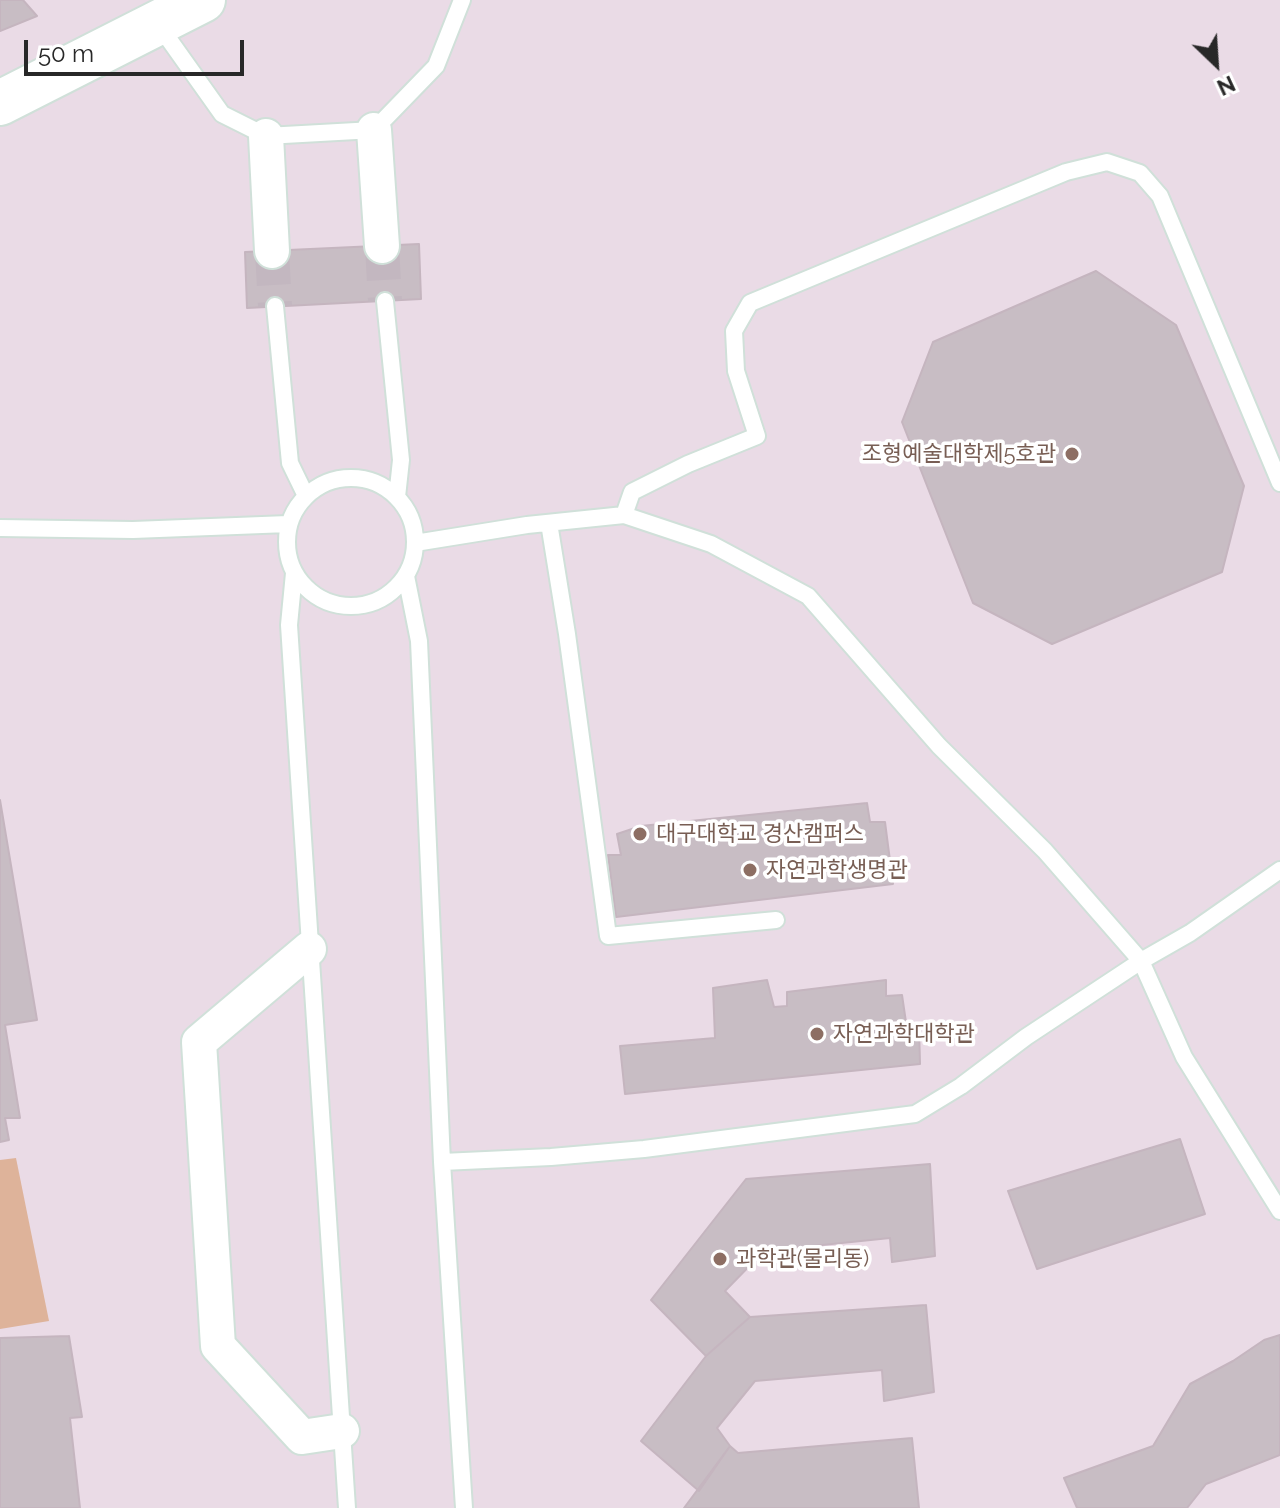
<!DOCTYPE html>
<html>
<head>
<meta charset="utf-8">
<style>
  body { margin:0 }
  #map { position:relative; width:1280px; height:1508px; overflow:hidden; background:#eadbe6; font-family:Raleway,sans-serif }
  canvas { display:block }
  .north { position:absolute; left:1176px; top:24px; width:80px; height:80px; -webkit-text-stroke:6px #fff; paint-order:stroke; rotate:155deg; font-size:22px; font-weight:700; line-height:32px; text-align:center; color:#282828 }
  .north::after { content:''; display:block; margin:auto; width:28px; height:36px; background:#282828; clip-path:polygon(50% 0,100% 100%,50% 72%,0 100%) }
  .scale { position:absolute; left:24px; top:40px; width:220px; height:36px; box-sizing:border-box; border:4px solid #282828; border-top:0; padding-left:10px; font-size:24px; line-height:28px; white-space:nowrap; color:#282828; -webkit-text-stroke:6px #fff; paint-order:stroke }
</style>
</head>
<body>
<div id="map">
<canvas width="1280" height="1508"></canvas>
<div class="north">N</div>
<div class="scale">50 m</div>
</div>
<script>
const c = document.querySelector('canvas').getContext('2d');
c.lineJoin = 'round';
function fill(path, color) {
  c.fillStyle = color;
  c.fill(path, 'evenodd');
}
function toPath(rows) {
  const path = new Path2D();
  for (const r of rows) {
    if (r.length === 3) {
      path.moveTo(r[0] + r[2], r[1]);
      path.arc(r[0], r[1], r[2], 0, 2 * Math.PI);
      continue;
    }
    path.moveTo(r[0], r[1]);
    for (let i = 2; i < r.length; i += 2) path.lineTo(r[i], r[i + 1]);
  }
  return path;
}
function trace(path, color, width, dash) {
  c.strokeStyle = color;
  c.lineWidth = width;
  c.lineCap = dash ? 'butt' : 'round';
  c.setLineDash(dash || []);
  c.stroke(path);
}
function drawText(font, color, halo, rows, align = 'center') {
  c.font = font + ' Raleway,"Noto Sans KR",sans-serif';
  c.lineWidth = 7;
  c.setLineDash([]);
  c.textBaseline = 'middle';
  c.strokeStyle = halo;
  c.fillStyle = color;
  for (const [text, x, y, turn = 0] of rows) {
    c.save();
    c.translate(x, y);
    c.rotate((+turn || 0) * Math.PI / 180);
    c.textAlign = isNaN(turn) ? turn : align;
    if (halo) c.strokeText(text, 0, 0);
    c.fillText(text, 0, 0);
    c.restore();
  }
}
fill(toPath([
  [16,1158,49,1321,0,1329,0,1160]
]), '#deb39a');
const building = toPath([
  [0,0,23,0,37,16,0,31,0,0],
  [419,244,421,299,247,308,245,252,419,244],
  [1096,271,1176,325,1244,486,1222,572,1052,644,973,603,902,422,933,342,1096,271],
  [0,800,37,1020,5,1025,20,1118,5,1118,9,1140,0,1142,0,800],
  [867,803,870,822,885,822,893,884,616,917,608,855,621,855,617,834,641,826,867,803],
  [767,980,774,1007,787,1006,787,992,886,980,886,996,902,995,907,1029,919,1026,920,1064,625,1094,620,1046,715,1038,713,988,767,980],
  [1180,1139,1205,1214,1037,1269,1008,1191,1180,1139],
  [930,1164,935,1256,892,1262,890,1238,764,1251,725,1291,750,1317,706,1356,651,1300,746,1179,930,1164],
  [926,1305,934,1392,884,1401,882,1370,755,1381,717,1428,730,1446,699,1491,641,1441,706,1356,750,1317,926,1305],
  [1280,1335,1280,1455,1206,1484,1187,1508,1077,1508,1064,1478,1153,1446,1190,1384,1233,1361,1264,1340,1280,1335],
  [69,1336,82,1417,70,1418,80,1508,0,1508,0,1338,69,1336],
  [912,1438,919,1508,684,1508,730,1446,738,1453,912,1438]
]);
fill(building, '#c8bdc4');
trace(building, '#c5b5bf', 2);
trace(toPath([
  [382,246,385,301],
  [272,251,275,306]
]), '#c3b7c0', 34, [34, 17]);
const lane = toPath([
  [158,24,222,114,266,136,374,130,436,66,462,0],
  [385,301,401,460,397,497],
  [275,306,290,463,306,496],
  [351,542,64],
  [624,515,632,492,688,464,757,436,736,371,734,331,750,303,1066,172,1107,162,1140,173,1160,196,1280,483],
  [549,523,567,634,608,936,776,920],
  [0,528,133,530,288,524],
  [415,543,527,525,624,515,711,544,808,596,939,746,1045,851,1141,961,1190,933,1280,870],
  [294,573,289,625,347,1508],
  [406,576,419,641,442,1162,464,1508],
  [442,1162,551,1157,644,1149,915,1114,961,1086,1026,1037,1141,961,1184,1057,1280,1211]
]);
const street = toPath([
  [374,130,382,246],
  [266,136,272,251],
  [309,949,199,1042,218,1346,302,1437,342,1431]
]);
const secondary = toPath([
  [0,103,203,0]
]);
trace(lane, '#d0e0d9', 20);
trace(street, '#d0e0d9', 38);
trace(secondary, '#d0e0d9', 48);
trace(lane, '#fff', 16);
trace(street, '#fff', 34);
trace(secondary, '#fff', 44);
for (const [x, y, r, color] of [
  [1072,454,8,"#8d6e63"],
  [640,834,8,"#8d6e63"],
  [750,870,8,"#8d6e63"],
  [817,1034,8,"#8d6e63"],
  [720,1259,8,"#8d6e63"]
]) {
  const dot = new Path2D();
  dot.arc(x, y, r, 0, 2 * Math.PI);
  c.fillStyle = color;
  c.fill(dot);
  trace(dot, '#fff', 3);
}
drawText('22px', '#785e54', '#fff', [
  ["조형예술대학제5호관",1056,454,"right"],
  ["대구대학교 경산캠퍼스",656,834],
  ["자연과학생명관",766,870],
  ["자연과학대학관",833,1034],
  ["과학관(물리동)",736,1259]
], 'left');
</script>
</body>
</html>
